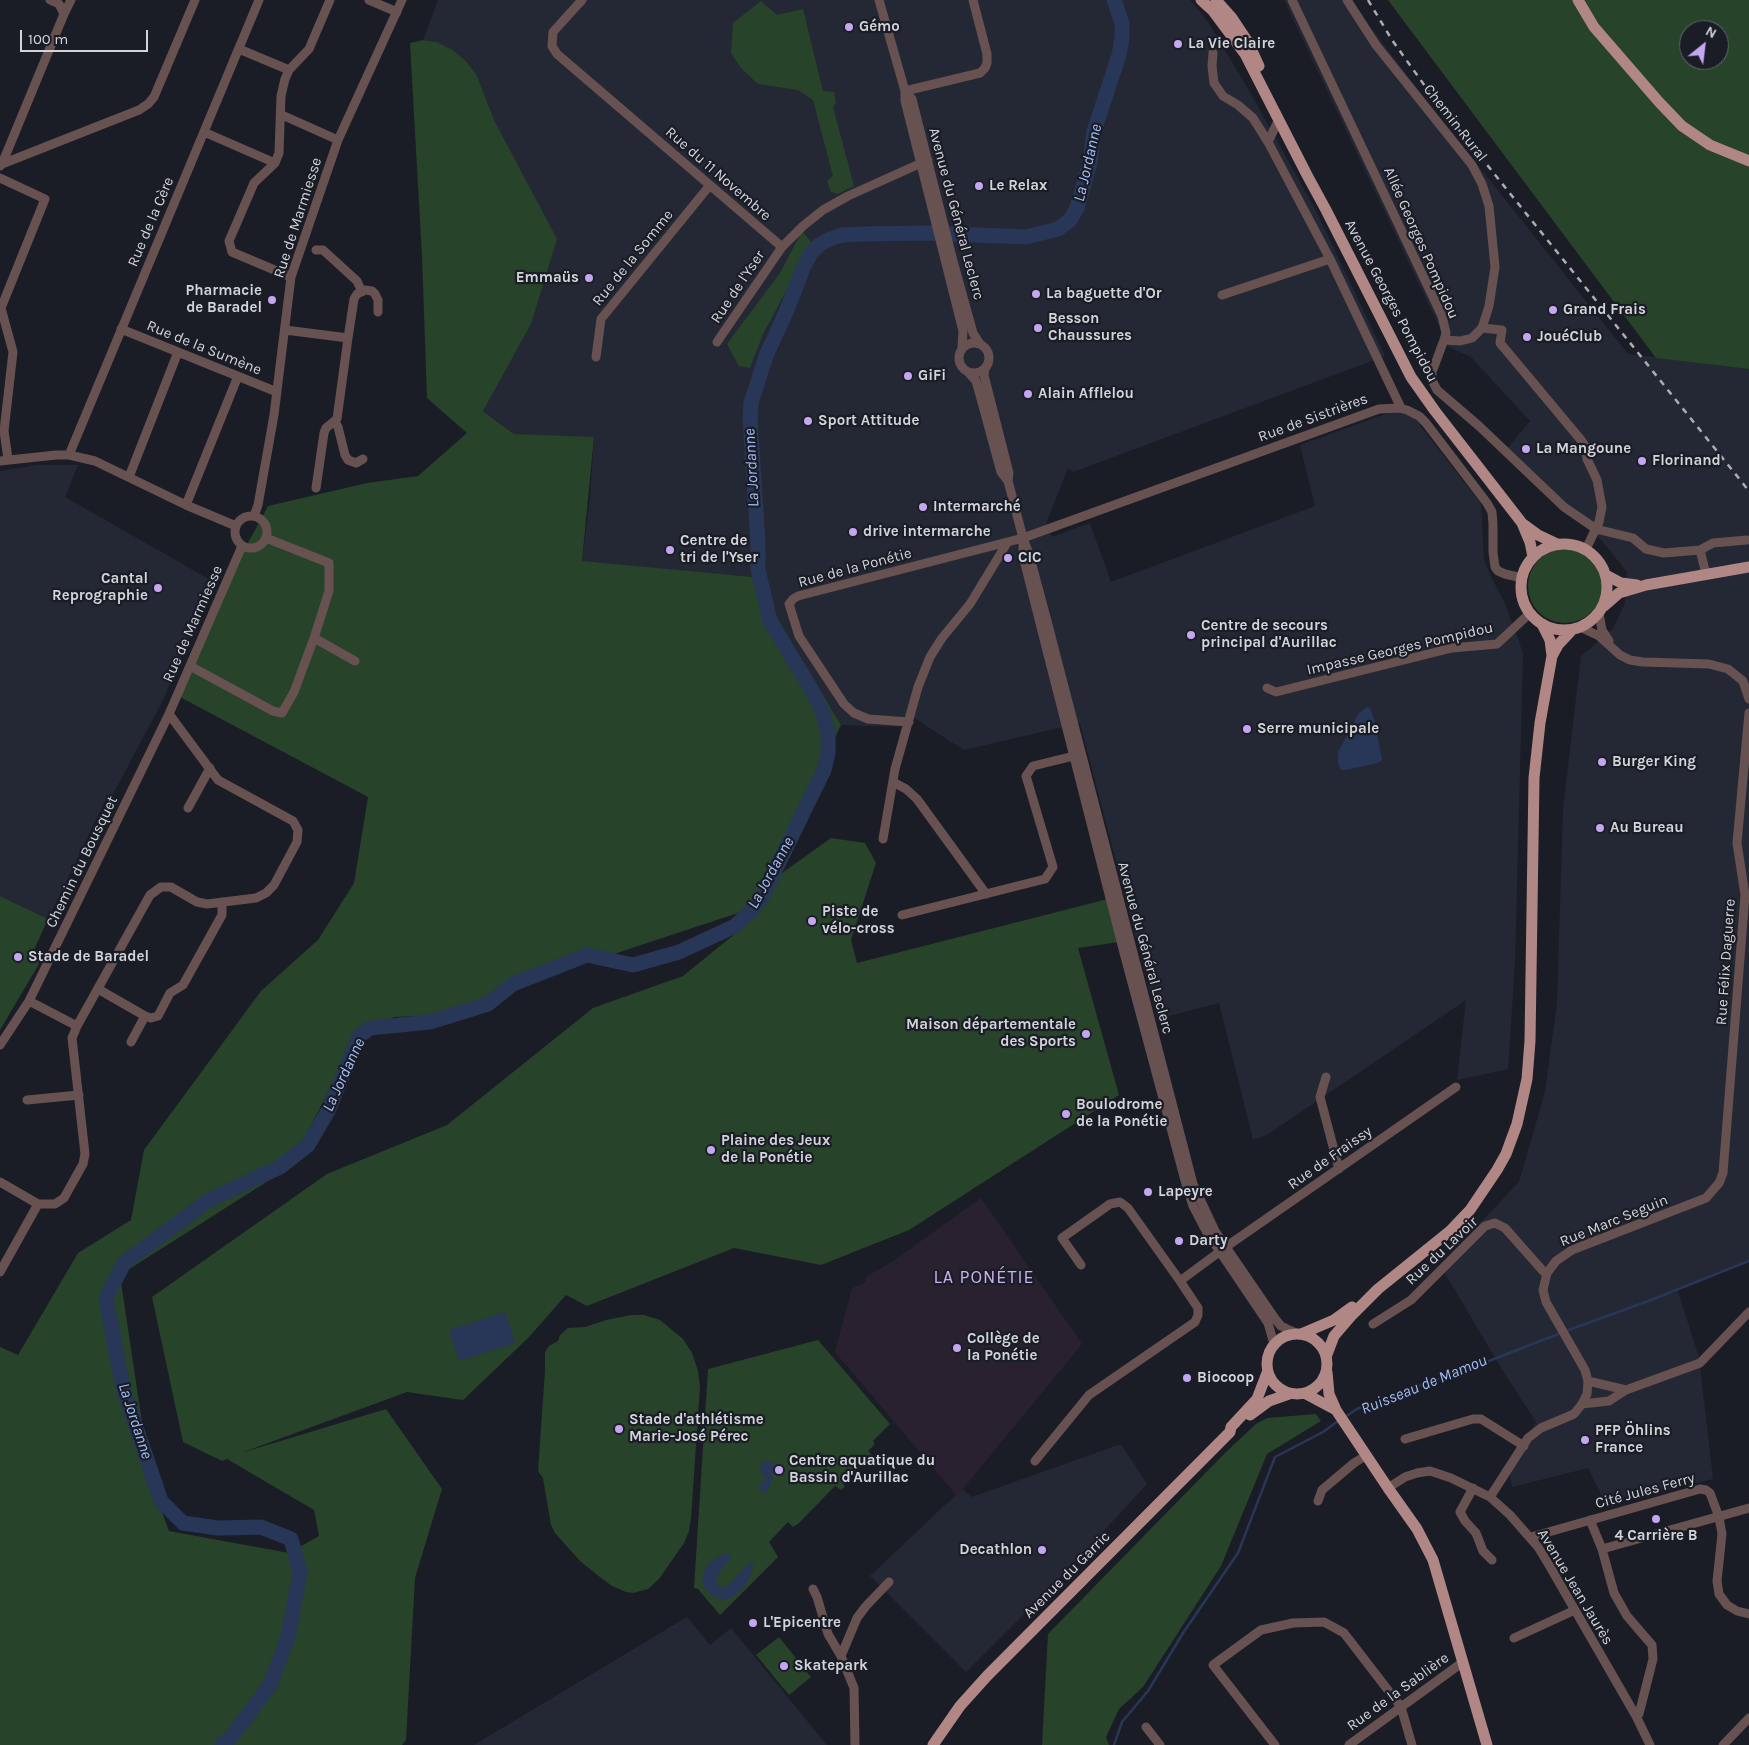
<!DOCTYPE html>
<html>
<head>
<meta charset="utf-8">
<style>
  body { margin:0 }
  #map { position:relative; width:1749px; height:1745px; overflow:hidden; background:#1b1d26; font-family:Karla,sans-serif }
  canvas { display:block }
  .north { position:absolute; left:1679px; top:20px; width:50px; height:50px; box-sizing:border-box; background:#1b1d26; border:1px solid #64666e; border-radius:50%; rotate:29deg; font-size:14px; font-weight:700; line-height:20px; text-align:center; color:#d2d4da }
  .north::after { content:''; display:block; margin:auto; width:18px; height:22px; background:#c5a7f1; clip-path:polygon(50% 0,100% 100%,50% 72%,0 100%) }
  .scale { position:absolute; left:20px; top:30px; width:128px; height:22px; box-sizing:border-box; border:2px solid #d2d4da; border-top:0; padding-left:6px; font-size:15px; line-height:18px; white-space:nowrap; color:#d2d4da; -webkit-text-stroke:4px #1b1d26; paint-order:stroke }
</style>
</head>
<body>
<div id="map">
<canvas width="1749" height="1745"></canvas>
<div class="north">N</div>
<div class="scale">100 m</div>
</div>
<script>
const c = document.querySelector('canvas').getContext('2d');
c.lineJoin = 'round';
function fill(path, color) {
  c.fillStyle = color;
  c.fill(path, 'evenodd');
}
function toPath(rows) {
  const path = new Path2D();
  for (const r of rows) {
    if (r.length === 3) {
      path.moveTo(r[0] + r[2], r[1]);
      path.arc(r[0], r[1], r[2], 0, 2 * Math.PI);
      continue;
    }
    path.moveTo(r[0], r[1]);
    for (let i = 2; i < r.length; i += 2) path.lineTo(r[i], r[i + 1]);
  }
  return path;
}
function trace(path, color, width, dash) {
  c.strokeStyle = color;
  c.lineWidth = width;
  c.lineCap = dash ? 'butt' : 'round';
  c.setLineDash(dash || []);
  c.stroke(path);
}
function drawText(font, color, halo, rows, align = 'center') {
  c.font = font + ' Karla,sans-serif';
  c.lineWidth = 4.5;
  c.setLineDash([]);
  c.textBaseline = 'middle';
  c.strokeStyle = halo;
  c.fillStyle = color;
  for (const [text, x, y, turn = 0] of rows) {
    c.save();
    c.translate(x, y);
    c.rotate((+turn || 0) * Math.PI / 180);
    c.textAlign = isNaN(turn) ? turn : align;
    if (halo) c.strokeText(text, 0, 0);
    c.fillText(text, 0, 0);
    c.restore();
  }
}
fill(toPath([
  [438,0,1190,0,1208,22,1251,94,1315,209,1385,356,1073,472,1068,468,1046,524,1052,537,1090,523,1111,582,1315,506,1300,445,1407,406,1422,428,1481,504,1484,560,1492,579,1504,601,1523,653,1515,963,1508,1069,1457,1080,1466,1000,1267,1135,1253,1140,1219,1003,1157,1019,1080,723,964,750,914,718,900,727,841,725,753,577,582,562,590,497,594,438,514,434,483,410,531,324,495,122,477,76,436,42,423,40],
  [1284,0,1352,0,1358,11,1426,100,1628,354,1749,369,1749,1261,1677,1289,1699,1357,1713,1479,1606,1504,1588,1468,1512,1487,1509,1469,1536,1422,1500,1366,1440,1265,1519,1182,1545,1092,1557,1003,1563,809,1581,656,1613,629,1625,603,1627,572,1603,542,1507,449,1530,421,1471,357,1449,347],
  [37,465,78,465,65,497,214,582,162,702,110,800,106,799,48,919,0,896,0,471],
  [1121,1444,1147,1484,1065,1573,966,1672,870,1576,962,1489,972,1497],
  [687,1617,710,1645,731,1628,827,1745,474,1745]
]), '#242835');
fill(toPath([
  [981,1198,1082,1344,957,1496,835,1352,852,1288,866,1282,866,1277,893,1261]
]), '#29212f');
fill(toPath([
  [1388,0,1749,0,1749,369,1656,358],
  [1689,30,1719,30,1719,60,1689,60],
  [761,1,777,15,803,9,823,91,834,92,836,103,833,107,854,186,838,194,831,192,827,181,833,176,813,100,798,90,758,84,741,68,731,53,733,23],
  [423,40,436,42,451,49,465,60,477,76,495,122,557,239,531,324,483,411,514,434,594,437,582,561,753,577,841,725,753,908,611,955,583,954,513,980,486,1002,445,1015,394,1017,358,1033,290,1167,120,1275,151,1483,169,1531,289,1553,319,1536,314,1510,227,1459,222,1461,183,1442,152,1297,327,1174,447,1125,593,1008,683,976,752,920,775,878,831,838,865,843,876,863,851,940,857,963,1108,899,1119,942,1078,948,1119,1095,909,1230,821,1265,734,1248,587,1306,566,1295,529,1337,463,1400,407,1392,241,1453,386,1409,442,1489,415,1578,406,1740,402,1745,0,1745,0,1347,18,1355,78,1253,131,1220,144,1150,261,991,318,940,354,883,368,797,180,697,243,552,268,506,367,483,418,476,467,433,427,398,422,256,410,43],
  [802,231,812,243,763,334,750,368,739,366,727,344,780,273],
  [1565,586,37],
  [0,896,48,919,34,950,39,964,0,1030],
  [631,1315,644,1315,660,1320,683,1339,692,1353,698,1371,700,1387,691,1518,689,1531,684,1543,659,1579,648,1589,633,1593,626,1592,612,1586,596,1574,580,1561,555,1533,551,1525,543,1478,538,1471,545,1371,545,1352,549,1346,558,1341,560,1335,568,1328,585,1327,606,1320],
  [818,1340,890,1424,873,1441,875,1444,868,1451,872,1455,843,1484,845,1486,841,1490,835,1486,798,1524,793,1527,788,1522,769,1542,778,1557,720,1615,698,1589,694,1588,708,1369],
  [1316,1414,1321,1421,1267,1454,1221,1566,1143,1687,1119,1709,1106,1737,1109,1745,1042,1745,1048,1634,1225,1453,1256,1424,1267,1418],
  [779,1637,811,1677,789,1695,756,1655]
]), '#274329');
fill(toPath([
  [1367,707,1370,708,1374,719,1382,760,1378,763,1346,770,1341,770,1338,763,1338,752,1359,713],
  [505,1312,515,1343,459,1361,449,1330],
  [764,1461,772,1462,777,1469,774,1472,768,1490,764,1493,759,1489,760,1485,766,1479,765,1475,761,1475,762,1472,759,1468],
  [725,1553,730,1556,731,1558,720,1571,715,1581,721,1587,726,1587,747,1565,752,1563,754,1565,746,1585,735,1595,728,1599,722,1599,715,1597,709,1592,704,1587,702,1580,705,1569,710,1562]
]), '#283657');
trace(toPath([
  [1566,1331,1651,1300,1749,1261],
  [1345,1417,1357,1409,1375,1401,1476,1366,1561,1333],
  [1114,1745,1122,1722,1148,1691,1183,1633,1238,1553,1275,1457,1323,1432,1338,1421]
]), '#283657', 2.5);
trace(toPath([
  [222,1745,232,1736,270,1685,288,1637,300,1572,291,1539,261,1527,218,1528,183,1523,161,1501,123,1389,106,1298,124,1263,209,1200,280,1167,308,1145,328,1111,359,1036,370,1028,430,1022,488,1004,513,984,587,955,633,965,679,952,735,926,749,913,762,897,824,770,828,753,828,732,823,714,814,694,770,621,758,570,758,543,750,418,751,403,766,356,786,312,804,266,811,253,819,245,830,239,842,235,860,234,929,233,1026,237,1058,229,1070,220,1077,208,1090,163,1094,131,1119,55,1122,38,1122,23,1114,0]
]), '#283657', 15);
trace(toPath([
  [369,0,397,12],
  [582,0,553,32,552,46,557,54,782,247,803,226,823,210,848,196,928,160],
  [879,0,905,91,905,101,963,331,962,348],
  [1292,0,1442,316,1446,333,1444,340,1432,372,1432,380,1437,390,1479,426,1564,507,1596,529,1633,538,1646,549,1664,553,1700,550,1713,543,1747,540],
  [1347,0,1376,45,1472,165,1482,184,1489,206,1495,267,1489,306,1482,328,1472,338,1460,341,1444,340],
  [64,14,71,0],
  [239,49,289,70],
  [1213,53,1212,66,1214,83,1223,96,1238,105,1253,118,1268,142],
  [905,91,912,99,953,261,973,333,980,344],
  [905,91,980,73,985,68,987,63,987,54,973,0],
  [282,115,338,140],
  [1279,119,1268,142,1330,259,1401,408],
  [204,132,275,163],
  [2,164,64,14,59,4,50,0],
  [0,166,2,164,139,110,148,104,154,97,195,0],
  [0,178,45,199,1,308,13,352,4,431,8,459],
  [316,250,323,250,357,281,362,292],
  [291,277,232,252,229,241,254,183,275,163,279,153,281,96,285,79,289,70,309,49,330,0],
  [1222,295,1330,259],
  [1482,328,1502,330,1500,343,1581,440,1585,446,1587,459,1597,480,1602,507,1599,522,1586,549],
  [121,329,277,392],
  [285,330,348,338,354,299,357,294,365,290,372,291,375,294,378,300,378,312],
  [717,342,782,247],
  [974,358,15],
  [596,357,601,319,710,185],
  [985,368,984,375,1009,473,1008,481,1023,538,1029,554,1047,621,1193,1184,1215,1231,1276,1320,1281,1326,1298,1334],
  [968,372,976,381,980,395,1001,472,1008,481],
  [335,422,338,427,345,455,348,460,356,463,363,459],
  [69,455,259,0],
  [0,461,56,455,69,455,95,461,186,505,236,526],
  [129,477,178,352],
  [316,488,324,433,326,428,337,419,348,338],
  [186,505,238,376],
  [251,532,16],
  [254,516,258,505,274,415,291,277,338,140,402,0],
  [1023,544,1023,556,1043,635,1124,953,1186,1184,1193,1206,1206,1231,1268,1323,1274,1344],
  [1700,550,1706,574],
  [1599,613,1602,630,1609,641],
  [1580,627,1599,636,1620,655,1630,660,1643,662,1709,664,1728,669,1743,681,1749,699],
  [314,638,355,661],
  [190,666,273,711,282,713,294,692,314,638,329,591,329,563,266,538],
  [1267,688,1276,692,1452,648,1497,644,1530,613],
  [909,722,868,719,854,713,844,704,799,636,789,604,793,599,798,596,1023,538,1379,409,1399,408,1407,410,1419,416,1426,423,1487,503,1492,512,1493,524,1493,552,1495,567,1498,571,1505,574,1522,578],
  [893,782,906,789,917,799,986,894],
  [188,808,210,768],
  [883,839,895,769,918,687,930,657,942,638,970,604,1007,543],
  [902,915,1045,879,1053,867,1026,776,1033,766,1074,756],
  [98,989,145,1016,151,1018,158,1016,170,993,183,985,222,915,222,902],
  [29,1001,77,1026],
  [131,1042,145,1016],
  [0,1045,29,1001,169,714,242,546],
  [1326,1077,1320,1097,1339,1169],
  [27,1100,79,1095],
  [0,1182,38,1204,55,1204,64,1198,83,1164,85,1154,72,1038,77,1026,150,895,161,887,171,887,197,902,207,904,256,898,266,893,274,885,297,842,298,830,293,821,218,780,169,714],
  [0,1272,38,1204],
  [1180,1281,1230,1244,1456,1087],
  [1373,1324,1411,1300,1485,1226,1495,1223,1505,1228,1543,1271,1547,1273],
  [1588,1381,1626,1390],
  [1582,1404,1609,1401,1626,1390,1700,1363,1749,1312],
  [1405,1439,1473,1419,1481,1419,1524,1446],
  [1035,1461,1089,1395,1195,1322,1198,1315,1198,1308,1180,1281,1128,1208,1120,1202,1110,1204,1062,1238,1081,1265],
  [1388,1488,1405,1477,1417,1473,1430,1471,1451,1478,1490,1497,1510,1515,1538,1547,1549,1565,1636,1716,1650,1745],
  [1473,1488,1460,1512,1465,1521,1476,1533,1483,1551,1492,1560],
  [1490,1497,1528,1438,1541,1428,1574,1414,1582,1404,1587,1394,1588,1381,1585,1370,1546,1302,1543,1290,1547,1273,1556,1261,1572,1250,1706,1198,1719,1183,1723,1173,1745,895,1737,843,1749,713],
  [1318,1501,1322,1490,1354,1463,1367,1455],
  [1590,1520,1602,1549,1749,1508],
  [1531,1537,1700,1489,1706,1490,1710,1493,1719,1517,1722,1534,1717,1581,1719,1594,1727,1605,1737,1611,1749,1614],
  [1602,1549,1614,1593,1627,1616,1652,1645,1653,1659,1639,1714,1636,1716],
  [813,1589,817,1597,828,1634,841,1656,854,1688,855,1745],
  [1514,1638,1575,1610],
  [841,1656,857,1618,866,1606,889,1582],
  [1146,1727,1160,1745],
  [1275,1745,1213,1665,1261,1630,1293,1623,1324,1622,1344,1633,1401,1707,1412,1745],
  [1349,1745,1463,1662],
  [1723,1745,1749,1718]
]), '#675251', 9);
trace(toPath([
  [1201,0,1213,11,1245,54,1307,175,1326,210,1411,377,1435,411,1522,523,1530,542,1533,557],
  [1216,0,1232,18,1248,42,1259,66],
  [1578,0,1594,27,1659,102,1682,126,1710,145,1749,161],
  [1523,524,1538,535,1557,544],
  [1564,587,43],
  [1606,575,1621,583,1637,585],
  [1604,606,1619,593,1646,585,1749,567],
  [1552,656,1558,645,1572,630],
  [1297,1364,30],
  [1301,1334,1334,1320,1352,1307],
  [1326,1357,1334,1336,1352,1315,1378,1289,1450,1231,1470,1210,1497,1170,1506,1154,1517,1124,1527,1079,1530,1041,1534,778,1540,723,1552,656,1550,640,1542,624],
  [1327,1372,1329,1394,1336,1410,1388,1488,1417,1529,1433,1560,1487,1745],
  [1306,1394,1336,1410],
  [1250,1415,1269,1401,1289,1394],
  [933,1745,960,1706,987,1676,1230,1432,1231,1427,1257,1399,1267,1373]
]), '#b08785', 11);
trace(toPath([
  [1368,0,1392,40,1435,100,1749,491]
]), '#abadb3', 2.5, [6, 6]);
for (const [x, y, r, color] of [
  [849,27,5,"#c5a7f1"],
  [1178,44,5,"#c5a7f1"],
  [979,186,5,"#c5a7f1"],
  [589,278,5,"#c5a7f1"],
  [1036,294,5,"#c5a7f1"],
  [272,300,5,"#c5a7f1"],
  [1553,310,5,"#c5a7f1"],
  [1038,328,5,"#c5a7f1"],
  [1527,337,5,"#c5a7f1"],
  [908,376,5,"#c5a7f1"],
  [1028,394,5,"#c5a7f1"],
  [808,421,5,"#c5a7f1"],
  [1526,449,5,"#c5a7f1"],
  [1642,461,5,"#c5a7f1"],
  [923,507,5,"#c5a7f1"],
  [853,532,5,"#c5a7f1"],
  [670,550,5,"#c5a7f1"],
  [1008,558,5,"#c5a7f1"],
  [158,588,5,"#c5a7f1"],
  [1191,635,5,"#c5a7f1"],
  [1247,729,5,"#c5a7f1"],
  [1602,762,5,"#c5a7f1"],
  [1600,828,5,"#c5a7f1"],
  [812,921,5,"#c5a7f1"],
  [18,957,5,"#c5a7f1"],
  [1086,1034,5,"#c5a7f1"],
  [1066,1114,5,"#c5a7f1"],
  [711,1150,5,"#c5a7f1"],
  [1148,1192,5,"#c5a7f1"],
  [1179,1241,5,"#c5a7f1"],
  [957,1348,5,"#c5a7f1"],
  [1187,1378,5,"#c5a7f1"],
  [619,1429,5,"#c5a7f1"],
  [1585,1440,5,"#c5a7f1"],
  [779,1470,5,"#c5a7f1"],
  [1656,1519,5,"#c5a7f1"],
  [1042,1550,5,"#c5a7f1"],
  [753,1623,5,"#c5a7f1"],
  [784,1666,5,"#c5a7f1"]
]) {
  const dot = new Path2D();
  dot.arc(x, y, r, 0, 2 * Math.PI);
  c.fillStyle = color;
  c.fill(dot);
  trace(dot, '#1b1d26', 2);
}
drawText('bold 15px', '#d2d4da', '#1b1d26', [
  ["Gémo",859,27],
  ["La Vie Claire",1188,44],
  ["Le Relax",989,186],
  ["Emmaüs",579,278,"right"],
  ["Pharmacie",262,291,"right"],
  ["de Baradel",262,308,"right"],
  ["La baguette d'Or",1046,294],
  ["Grand Frais",1563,310],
  ["Besson",1048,319],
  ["Chaussures",1048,336],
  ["JouéClub",1537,337],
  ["GiFi",918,376],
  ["Alain Afflelou",1038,394],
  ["Sport Attitude",818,421],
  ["La Mangoune",1536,449],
  ["Florinand",1652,461],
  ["Intermarché",933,507],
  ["drive intermarche",863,532],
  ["Centre de",680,541],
  ["tri de l'Yser",680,558],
  ["CIC",1018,558],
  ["Cantal",148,579,"right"],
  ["Reprographie",148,596,"right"],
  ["Centre de secours",1201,626],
  ["principal d'Aurillac",1201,643],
  ["Serre municipale",1257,729],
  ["Burger King",1612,762],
  ["Au Bureau",1610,828],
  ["Piste de",822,912],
  ["vélo-cross",822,929],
  ["Stade de Baradel",28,957],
  ["Maison départementale",1076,1025,"right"],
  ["des Sports",1076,1042,"right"],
  ["Boulodrome",1076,1105],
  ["de la Ponétie",1076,1122],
  ["Plaine des Jeux",721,1141],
  ["de la Ponétie",721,1158],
  ["Lapeyre",1158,1192],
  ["Darty",1189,1241],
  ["Collège de",967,1339],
  ["la Ponétie",967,1356],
  ["Biocoop",1197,1378],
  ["Stade d'athlétisme",629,1420],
  ["Marie-José Pérec",629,1437],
  ["PFP Öhlins",1595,1431],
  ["France",1595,1448],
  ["Centre aquatique du",789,1461],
  ["Bassin d'Aurillac",789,1478],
  ["4 Carrière B",1656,1536,"center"],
  ["Decathlon",1032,1550,"right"],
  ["L'Epicentre",763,1623],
  ["Skatepark",794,1666]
], 'left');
drawText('15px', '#d2d4da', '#1b1d26', [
  ["Chemin Rural",1455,123,52],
  ["Rue du 11 Novembre",718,174,41],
  ["Avenue du Général Leclerc",956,214,75],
  ["Rue de Marmiesse",298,218,-72],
  ["Rue de la Cère",151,222,-67],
  ["Allée Georges Pompidou",1421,243,66],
  ["Rue de la Somme",633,258,-51],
  ["Rue de l'Yser",738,287,-56],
  ["Avenue Georges Pompidou",1391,301,62],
  ["Rue de la Sumène",204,348,22],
  ["Rue de Sistrières",1313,418,-20],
  ["Rue de la Ponétie",855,568,-15],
  ["Rue de Marmiesse",193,624,-66],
  ["Impasse Georges Pompidou",1400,649,-13],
  ["Chemin du Bousquet",82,862,-64],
  ["Avenue du Général Leclerc",1145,948,75],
  ["Rue Félix Daguerre",1726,962,-86],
  ["Rue de Fraissy",1330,1158,-35],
  ["Rue Marc Seguin",1614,1221,-22],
  ["Rue du Lavoir",1442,1251,-43],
  ["Cité Jules Ferry",1645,1491,-15],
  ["Avenue du Garric",1067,1575,-45],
  ["Avenue Jean Jaurès",1575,1587,59],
  ["Rue de la Sablière",1398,1692,-36]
]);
drawText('italic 16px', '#a2befa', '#1b1d26', [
  ["La Jordanne",1088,163,-77],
  ["La Jordanne",752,468,-93],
  ["La Jordanne",771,873,-61],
  ["La Jordanne",344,1075,-65],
  ["Ruisseau de Mamou",1424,1385,-22],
  ["La Jordanne",135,1421,72]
]);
c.letterSpacing = '1px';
drawText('18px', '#cbaff4', '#1b1d26', [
  ["LA PONÉTIE",984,1278]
]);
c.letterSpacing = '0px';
</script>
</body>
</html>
